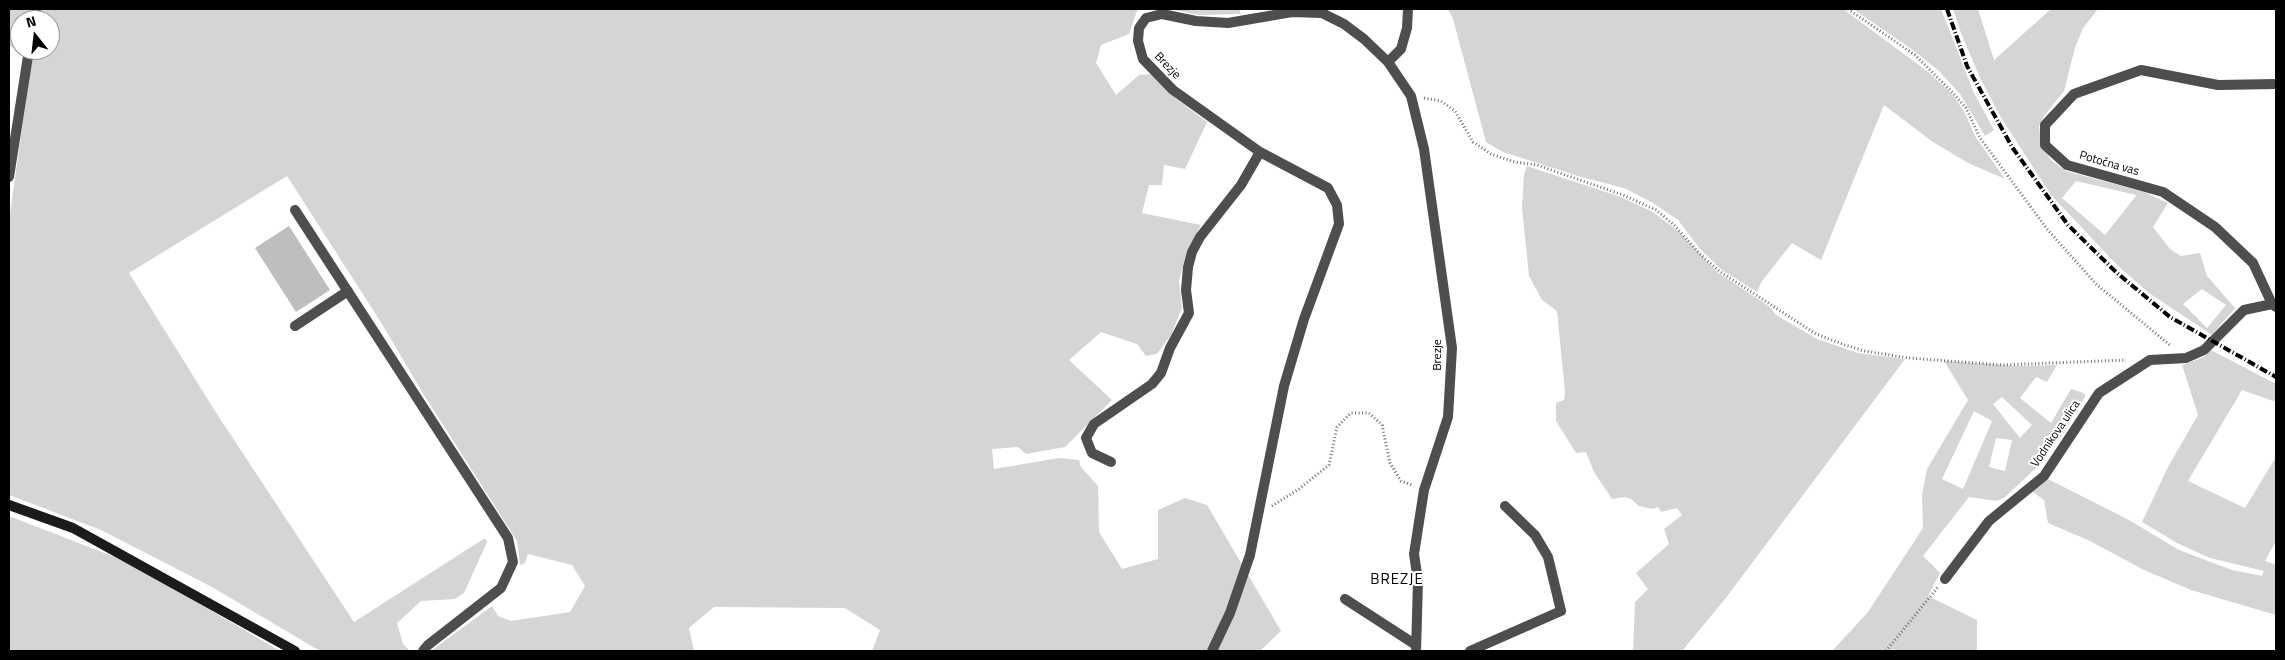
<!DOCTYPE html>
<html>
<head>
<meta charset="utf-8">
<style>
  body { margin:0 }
  #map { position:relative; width:2285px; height:660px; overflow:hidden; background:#fff; font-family:"Titillium Web",sans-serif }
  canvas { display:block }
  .frame { position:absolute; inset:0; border:10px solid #000; pointer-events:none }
  .north { position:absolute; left:10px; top:10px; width:50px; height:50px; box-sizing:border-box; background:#fff; border:1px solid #999; border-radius:50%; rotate:344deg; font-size:14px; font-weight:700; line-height:20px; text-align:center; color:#000 }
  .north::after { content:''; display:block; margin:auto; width:18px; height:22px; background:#000; clip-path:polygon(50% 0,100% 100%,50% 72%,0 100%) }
</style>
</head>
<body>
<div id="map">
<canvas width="2285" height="660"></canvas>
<div class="frame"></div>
<div class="north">N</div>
</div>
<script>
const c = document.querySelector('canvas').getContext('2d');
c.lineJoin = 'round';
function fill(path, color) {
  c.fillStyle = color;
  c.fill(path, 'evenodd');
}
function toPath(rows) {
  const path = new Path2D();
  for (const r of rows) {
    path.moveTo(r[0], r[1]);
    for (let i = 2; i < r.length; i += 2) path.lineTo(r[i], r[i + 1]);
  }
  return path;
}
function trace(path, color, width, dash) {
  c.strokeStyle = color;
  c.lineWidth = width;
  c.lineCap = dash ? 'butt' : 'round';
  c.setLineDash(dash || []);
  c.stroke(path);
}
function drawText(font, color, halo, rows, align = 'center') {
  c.font = font + ' "Titillium Web",sans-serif';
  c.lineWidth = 4;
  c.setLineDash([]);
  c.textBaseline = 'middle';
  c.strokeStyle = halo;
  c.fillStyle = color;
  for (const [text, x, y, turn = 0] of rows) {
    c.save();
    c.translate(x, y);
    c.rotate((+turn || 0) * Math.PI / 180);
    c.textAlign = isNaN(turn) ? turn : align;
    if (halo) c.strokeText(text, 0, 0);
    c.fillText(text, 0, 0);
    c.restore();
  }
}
fill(toPath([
  [9,9,30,9,28,20,20,20,20,50,22,51,9,46],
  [41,9,1142,9,1137,11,1129,34,1101,45,1096,63,1116,95,1139,75,1151,74,1175,98,1207,122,1185,169,1164,165,1162,185,1149,185,1142,213,1201,225,1186,254,1179,281,1182,308,1171,335,1157,354,1146,356,1137,344,1101,332,1069,360,1112,400,1065,447,1026,454,1018,447,992,449,994,469,1059,458,1079,460,1081,467,1098,486,1099,532,1122,569,1158,559,1158,510,1185,498,1207,505,1281,631,1260,651,872,651,880,630,845,608,714,607,689,628,694,651,431,651,492,606,498,616,511,621,570,612,585,586,572,565,528,554,525,563,520,565,517,541,424,395,382,324,287,176,129,273,215,411,354,622,485,538,487,542,464,593,455,599,421,601,397,623,403,644,410,651,320,651,212,587,101,530,9,495,9,221,33,50,50,50,50,20,38,20],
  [1169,9,1239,9,1241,14,1199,15],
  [1448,9,1843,9,1927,71,1952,94,1964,111,1975,136,2005,179,1968,163,1933,142,1884,105,1821,260,1792,243,1762,281,1757,292,1722,270,1700,249,1678,220,1653,203,1624,188,1581,177,1503,152,1486,142,1453,19],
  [1853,9,1941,9,1974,93,1994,130,1985,136,1960,94,1939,71,1913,50],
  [1953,9,1978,9,1994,60,2051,9,2098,9,2083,28,2075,48,2064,91,2044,116,2039,126,2041,144,2051,160,2066,171,2144,192,2168,203,2153,227,2170,249,2181,256,2200,253,2207,276,2235,308,2212,335,2149,293,2118,266,2051,195,2000,116,1980,78,1961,33],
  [2076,181,2136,195,2136,196,2105,235,2062,198],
  [2202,289,2226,305,2207,328,2183,304],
  [1527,166,1621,197,1653,212,1679,232,1717,272,1770,307,1776,315,1817,339,1858,353,1905,359,1725,599,1682,651,1633,651,1635,602,1648,589,1636,573,1669,544,1664,529,1682,515,1677,508,1661,512,1658,507,1653,509,1639,506,1631,499,1625,497,1612,499,1594,472,1586,452,1576,453,1556,421,1556,403,1564,400,1565,392,1557,311,1542,300,1529,276,1522,207,1524,174],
  [2211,350,2276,384,2276,402,2242,390,2188,481,2245,508,2276,457,2276,541,2265,561,2276,565,2276,615,2191,590,2144,570,2090,541,2048,523,2044,500,2027,488,2048,479,2129,520,2179,550,2232,570,2262,576,2264,571,2210,558,2177,543,2142,522,2169,465,2198,415,2182,365,2204,357],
  [1944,361,2015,366,2057,365,2047,382,2036,377,2020,398,2051,423,2071,389,2081,392,2085,394,2085,397,2063,434,2037,467,2005,497,1997,501,1969,497,1923,556,1940,573,1928,596,1977,620,1977,651,1832,651,1868,612,1923,528,1922,495,1927,469,1968,400],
  [2002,397,2032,425,2020,438,1993,404],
  [1974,411,1992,421,1963,489,1942,479],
  [1996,438,2012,440,2005,471,1989,467],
  [9,516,130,563,280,651,9,651]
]), '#d5d5d5');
fill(toPath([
  [289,226,330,290,296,312,255,248]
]), '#bebebe');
trace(toPath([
  [1848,9,1915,55,1953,93,1966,108,1980,138,2047,229,2096,284,2171,346],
  [1424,98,1441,101,1455,111,1473,142,1491,154,1515,162,1537,165,1623,195,1656,210,1673,224,1700,254,1719,271,1816,334,1845,345,1864,351,1909,358,2002,365,2126,360],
  [1272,506,1299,489,1329,465,1337,427,1351,413,1369,413,1382,425,1390,463,1401,481,1412,485],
  [1886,651,1938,587]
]), '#707070', 3, [1, 2.5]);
trace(toPath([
  [295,210,508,538,513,562,501,588,428,645,423,651],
  [295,326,348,291],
  [1345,599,1416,645]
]), '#4e4e4e', 10);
trace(toPath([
  [34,20,36,9],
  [1388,62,1401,49,1407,28,1408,9],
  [9,177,29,50],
  [2272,304,2253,263,2215,227,2163,192,2067,165,2045,145,2045,125,2074,94,2141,70,2218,85,2276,84],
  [1111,462,1092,453,1086,438,1094,424,1152,384,1161,373,1170,348,1189,313,1186,290,1188,267,1192,252,1200,237,1241,185,1260,152],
  [1945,579,1989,521,2044,476,2099,393,2150,360,2186,358,2204,350,2244,310,2272,304,2276,307],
  [1212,651,1230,613,1250,555,1284,386,1304,319,1339,224,1337,205,1328,188,1260,152,1173,90,1143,59,1138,41,1139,28,1146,18,1162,14,1196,21,1228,23,1292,12,1322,13,1344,24,1364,39,1388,62,1411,96,1424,149,1452,348,1448,417,1424,490,1414,554,1418,581,1416,651],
  [1470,651,1561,611,1548,557,1535,535,1505,506]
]), '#4e4e4e', 10);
trace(toPath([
  [9,505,73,528,295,651]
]), '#1b1b1b', 10);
trace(toPath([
  [1947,9,1967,66,2012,147,2068,225,2117,273,2170,317,2276,377]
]), '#000', 4, [8, 2.5, 1, 2.5]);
drawText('12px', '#000', '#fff', [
  ["Brezje",1167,66,46],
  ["Potočna vas",2109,164,16],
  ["Brezje",1438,355,-90],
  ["Vodnikova ulica",2056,434,-56]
]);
c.letterSpacing = '1px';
drawText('15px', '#000', '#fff', [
  ["BREZJE",1397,580]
]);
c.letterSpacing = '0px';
</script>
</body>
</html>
